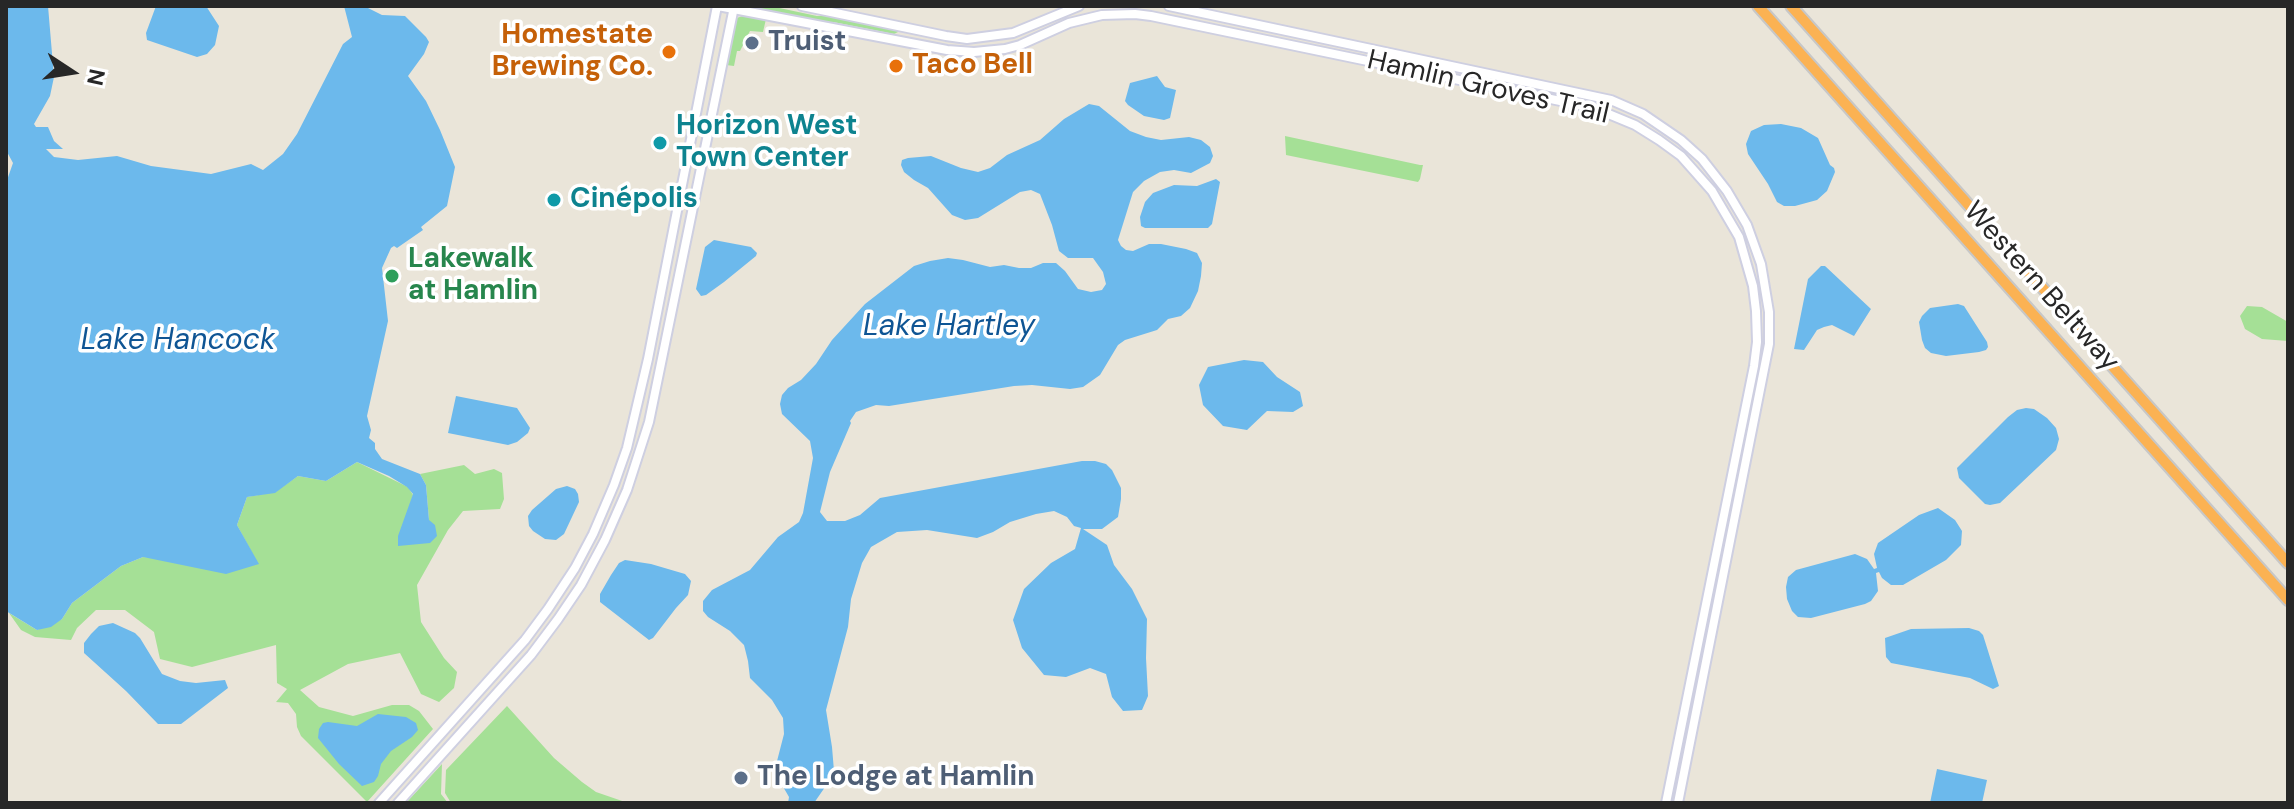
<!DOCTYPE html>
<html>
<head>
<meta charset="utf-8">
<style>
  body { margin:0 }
  #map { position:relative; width:2294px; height:809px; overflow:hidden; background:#eae5d9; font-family:"DM Sans",sans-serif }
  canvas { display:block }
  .frame { position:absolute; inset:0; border:8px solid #272727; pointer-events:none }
  .north { position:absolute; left:32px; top:32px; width:80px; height:80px; -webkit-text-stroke:6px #fff; paint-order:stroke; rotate:102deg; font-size:22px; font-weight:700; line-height:32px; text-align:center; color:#272727 }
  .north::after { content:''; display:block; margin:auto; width:28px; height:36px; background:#272727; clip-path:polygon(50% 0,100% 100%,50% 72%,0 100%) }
</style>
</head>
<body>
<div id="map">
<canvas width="2294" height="809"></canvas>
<div class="frame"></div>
<div class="north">N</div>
</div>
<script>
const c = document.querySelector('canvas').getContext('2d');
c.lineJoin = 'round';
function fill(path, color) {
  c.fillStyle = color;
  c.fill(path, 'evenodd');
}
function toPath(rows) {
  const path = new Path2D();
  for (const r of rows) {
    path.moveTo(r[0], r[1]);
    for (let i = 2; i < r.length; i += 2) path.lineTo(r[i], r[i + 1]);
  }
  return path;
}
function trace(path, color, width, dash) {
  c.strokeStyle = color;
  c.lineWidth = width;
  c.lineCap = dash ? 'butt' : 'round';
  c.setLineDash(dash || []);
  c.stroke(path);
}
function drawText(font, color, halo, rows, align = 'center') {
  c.font = font + ' "DM Sans",sans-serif';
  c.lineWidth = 7;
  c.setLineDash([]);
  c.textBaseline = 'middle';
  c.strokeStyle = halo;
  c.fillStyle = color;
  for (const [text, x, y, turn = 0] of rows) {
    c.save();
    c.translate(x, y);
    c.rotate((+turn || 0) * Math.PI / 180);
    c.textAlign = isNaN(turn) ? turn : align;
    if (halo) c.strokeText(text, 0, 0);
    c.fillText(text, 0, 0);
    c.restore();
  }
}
fill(toPath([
  [747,6,770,6,817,16,834,16,897,29,898,32,894,34,833,22,819,22,749,8],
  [745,15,766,19,763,32,750,31,740,51,737,51,734,66,726,65,734,24,737,18],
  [1285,136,1420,165,1423,165,1420,179,1418,182,1286,155],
  [2247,306,2262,307,2288,322,2288,341,2262,339,2245,329,2240,316],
  [357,462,408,487,413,495,408,511,429,520,426,485,420,474,464,465,475,474,494,469,502,473,504,499,500,509,463,511,448,530,417,585,421,622,444,658,457,672,454,688,439,702,421,694,400,653,348,664,300,690,319,707,353,716,392,705,409,705,419,711,433,729,367,802,301,736,297,727,296,714,288,703,276,702,287,689,277,683,276,645,192,667,160,659,154,632,125,610,96,610,77,628,71,640,35,637,21,630,9,613,37,630,62,619,72,603,121,566,143,557,258,564,237,525,247,497,275,492,298,476,326,481],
  [507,706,554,758,582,782,596,792,628,803,451,803,445,793,446,770],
  [442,764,441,794,448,803,406,803]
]), '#a5e096');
fill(toPath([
  [6,6,48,6,54,77,50,96,34,124,36,127,48,127,54,141,63,149,46,149,54,157,78,160,117,156,151,166,211,174,251,164,263,170,283,154,297,134,343,44,352,37,344,6,364,6,382,15,405,16,426,37,429,42,424,54,408,76,426,101,440,130,455,167,447,206,421,227,423,230,397,248,394,246,391,248,382,268,388,321,367,416,371,430,369,438,375,443,375,449,382,459,420,474,426,485,429,520,435,525,437,536,430,543,398,546,398,536,413,494,407,487,389,476,357,462,326,481,298,476,275,493,247,497,237,525,259,564,226,574,143,557,121,566,72,603,62,619,51,627,37,630,6,611,6,183,13,163,6,150],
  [156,6,206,6,219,26,215,45,207,54,197,57,147,40,146,33],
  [1157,76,1165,87,1176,90,1170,118,1164,120,1144,116,1128,105,1125,101,1130,83],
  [1089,104,1099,106,1130,131,1146,137,1161,140,1189,137,1201,140,1210,147,1213,156,1210,163,1191,173,1174,170,1160,172,1144,181,1133,192,1118,240,1121,246,1126,250,1133,251,1149,244,1161,244,1186,249,1197,253,1202,263,1201,276,1198,291,1190,308,1181,316,1168,319,1157,330,1125,340,1118,345,1100,375,1083,387,1070,389,1032,385,1014,386,889,406,876,405,856,412,850,421,851,423,830,472,820,512,827,521,845,521,860,515,880,498,1082,461,1095,461,1106,464,1112,470,1121,488,1121,499,1118,517,1102,529,1083,529,1107,545,1114,565,1132,589,1147,619,1146,658,1148,696,1142,710,1123,711,1112,697,1106,674,1090,668,1066,677,1044,675,1022,648,1013,620,1024,589,1051,563,1075,549,1081,528,1074,526,1067,517,1054,511,1036,514,1010,522,993,532,977,538,927,530,897,532,871,547,862,563,851,599,848,627,826,710,832,747,834,771,832,777,814,803,788,803,789,797,778,778,776,765,784,734,783,718,772,700,750,678,748,661,744,645,730,631,708,617,703,611,703,601,712,590,750,570,778,537,799,522,803,513,813,458,810,441,782,414,780,404,782,395,788,388,801,380,816,364,832,340,865,304,914,266,930,261,948,258,963,260,990,267,1004,265,1019,268,1031,268,1043,263,1056,263,1065,271,1078,289,1091,292,1102,290,1106,284,1103,272,1093,258,1068,258,1059,251,1052,225,1040,194,1031,190,1020,192,978,218,965,220,952,215,928,188,914,180,904,172,901,165,902,160,908,158,931,156,961,168,978,172,990,168,1007,155,1040,140,1064,119],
  [1781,124,1801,128,1818,138,1830,165,1834,168,1835,172,1827,191,1817,200,1795,206,1784,206,1777,202,1768,184,1748,154,1746,144,1751,131,1764,125],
  [1216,179,1220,182,1212,224,1208,228,1145,228,1141,226,1140,217,1145,202,1153,193,1174,185,1197,186],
  [714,240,751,247,757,253,756,256,724,282,706,295,701,296,696,289,705,247],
  [1821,266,1825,266,1871,309,1854,336,1832,325,1824,327,1817,330,1804,350,1794,349,1808,279],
  [1958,304,1964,306,1987,342,1988,347,1986,350,1979,352,1946,356,1931,353,1925,348,1922,340,1919,322,1922,316,1930,308],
  [1244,360,1263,362,1277,377,1300,392,1303,406,1293,412,1267,411,1247,430,1223,426,1203,405,1199,385,1208,367],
  [456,396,517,408,530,428,528,433,517,442,508,445,448,433],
  [2026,408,2034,409,2047,418,2056,428,2059,439,2056,450,2000,503,1990,505,1985,504,1959,478,1957,468,2008,417,2017,410],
  [567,486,575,489,578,494,579,502,564,534,556,540,545,539,533,531,529,526,528,516,532,510,556,489],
  [1938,508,1955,520,1962,531,1961,545,1946,560,1903,585,1891,585,1882,578,1879,572,1876,573,1878,591,1871,601,1865,604,1811,618,1798,617,1792,611,1787,599,1786,587,1788,577,1796,570,1855,554,1867,559,1874,569,1877,568,1874,554,1878,543,1919,515],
  [625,560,651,564,685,574,691,581,688,595,676,608,653,638,649,640,600,602,600,594,611,575,619,563],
  [113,623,135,633,140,638,162,674,180,681,196,683,225,680,228,688,185,721,181,724,158,724,126,691,84,653,84,643,91,634,99,626],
  [1911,629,1969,628,1979,631,1983,635,1999,686,1993,689,1970,678,1891,663,1886,657,1885,638],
  [378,714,406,717,416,723,418,730,412,737,391,751,381,764,378,776,374,782,362,786,339,764,318,738,319,729,323,723,328,722,357,726],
  [1937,769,1987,780,1982,803,1930,803]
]), '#6cb9ec');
const secondary = toPath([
  [718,6,947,50,974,52,1005,49,1020,45,1069,23,1102,15,1135,14,1151,16,1594,108,1635,125,1659,140,1681,156,1712,191,1739,237,1753,286,1756,311,1757,342,1754,366,1666,803],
  [802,6,946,36,967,39,1013,33,1079,6],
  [1169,6,1611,100,1643,114,1681,140,1702,159,1727,191,1747,225,1761,264,1769,312,1769,344,1678,803],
  [379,803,525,640,548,609,575,568,593,534,614,485,627,448,648,359,717,6],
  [398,803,531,655,558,619,581,585,605,540,627,490,649,422,734,7]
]);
const highway = toPath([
  [1758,6,2288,600],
  [1791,6,2288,563]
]);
trace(secondary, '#cecfe1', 12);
trace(highway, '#c7c7c7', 14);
trace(secondary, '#fff', 8);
trace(highway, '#fbb253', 10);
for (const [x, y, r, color] of [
  [752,43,8,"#5c6f8a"],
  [669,52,8,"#e8710a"],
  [896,66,8,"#e8710a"],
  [660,143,8,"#0f9aa8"],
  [554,200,8,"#0f9aa8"],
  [392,276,8,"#2e9e5b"],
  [741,778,8,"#5c6f8a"]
]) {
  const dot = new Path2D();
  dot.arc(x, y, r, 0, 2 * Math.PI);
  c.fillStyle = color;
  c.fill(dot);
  trace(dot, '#fff', 3);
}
drawText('bold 28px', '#c56008', '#fff', [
  ["Homestate",653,36],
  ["Brewing Co.",653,68],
  ["Taco Bell",912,66,"left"]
], 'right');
drawText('bold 28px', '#4e5e75', '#fff', [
  ["Truist",768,43],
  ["The Lodge at Hamlin",757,778]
], 'left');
drawText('28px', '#272727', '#fff', [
  ["Hamlin Groves Trail",1488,88,13],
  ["Western Beltway",2041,287,48]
]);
drawText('bold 28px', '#0d838f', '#fff', [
  ["Horizon West",676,127],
  ["Town Center",676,159],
  ["Cinépolis",570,200]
], 'left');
drawText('bold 28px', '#27864d', '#fff', [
  ["Lakewalk",408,260],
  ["at Hamlin",408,292]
], 'left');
drawText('italic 30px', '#0f5594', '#fff', [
  ["Lake Hartley",949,327],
  ["Lake Hancock",178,341]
]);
</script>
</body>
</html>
